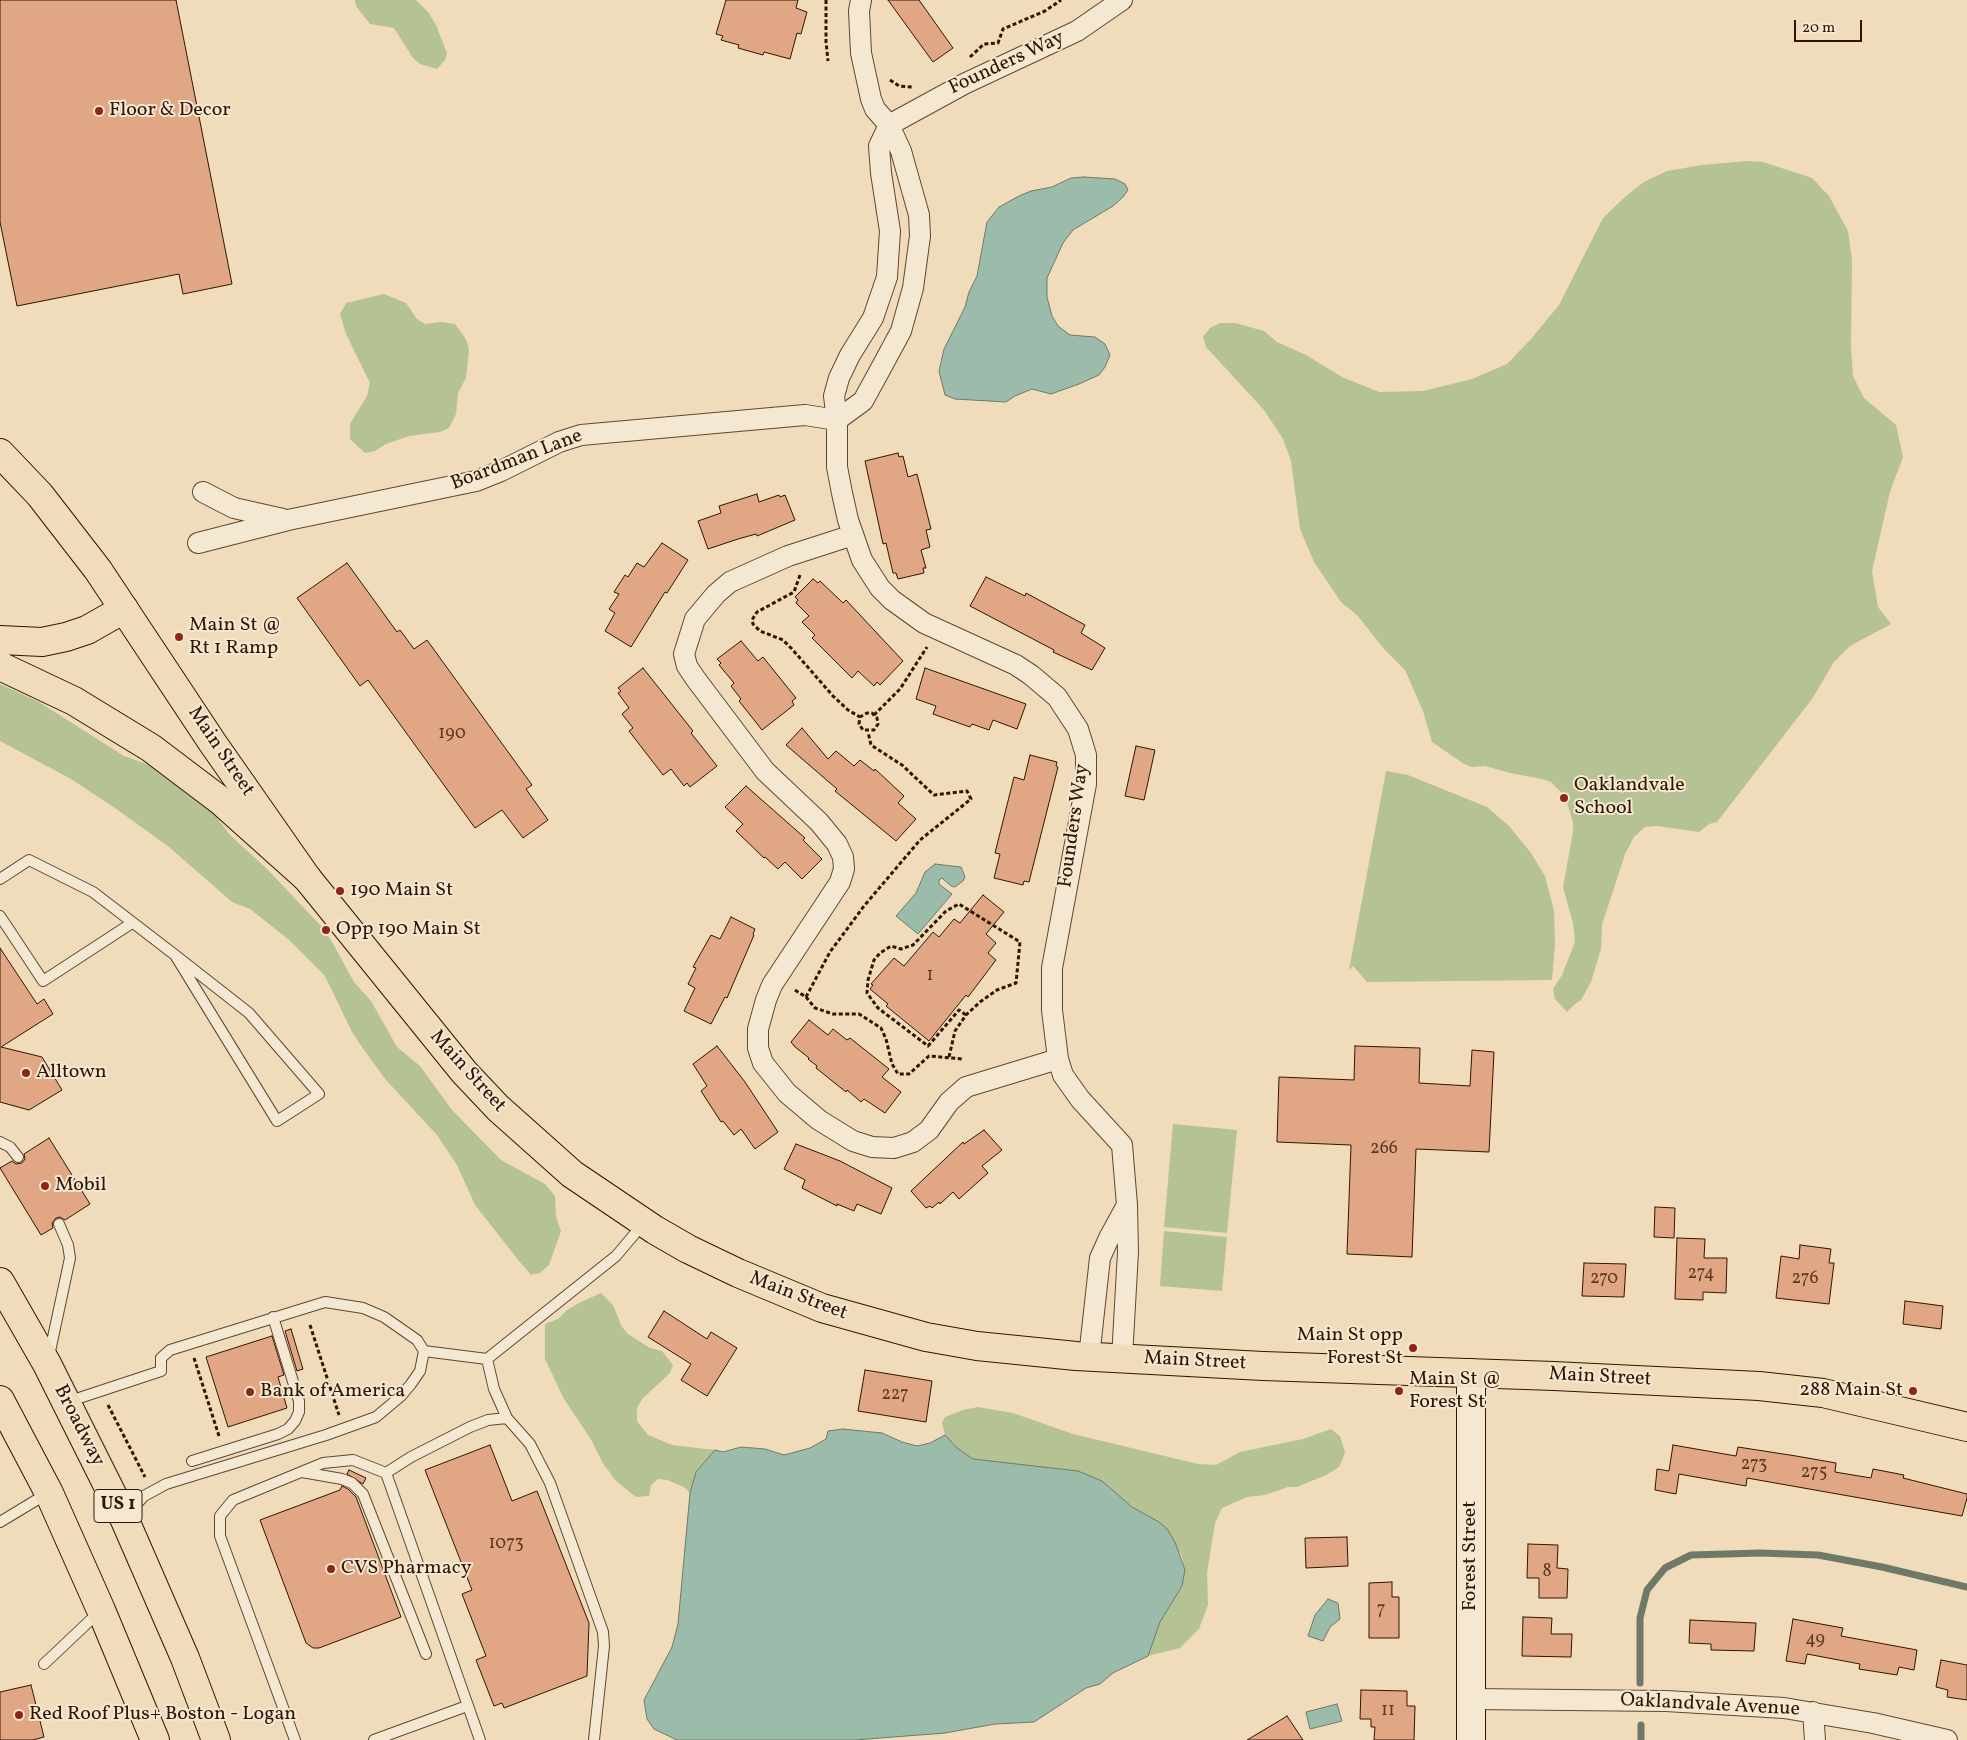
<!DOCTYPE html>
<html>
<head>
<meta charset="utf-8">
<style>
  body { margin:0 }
  #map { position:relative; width:1967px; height:1740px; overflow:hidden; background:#f0dcba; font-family:Vollkorn,serif }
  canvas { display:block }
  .scale { position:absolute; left:1794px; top:20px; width:68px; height:22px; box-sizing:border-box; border:2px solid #301503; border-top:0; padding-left:6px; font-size:15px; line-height:18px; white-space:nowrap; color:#301503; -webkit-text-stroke:4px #f5e8d2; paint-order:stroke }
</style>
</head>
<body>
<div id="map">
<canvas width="1967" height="1740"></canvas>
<div class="scale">20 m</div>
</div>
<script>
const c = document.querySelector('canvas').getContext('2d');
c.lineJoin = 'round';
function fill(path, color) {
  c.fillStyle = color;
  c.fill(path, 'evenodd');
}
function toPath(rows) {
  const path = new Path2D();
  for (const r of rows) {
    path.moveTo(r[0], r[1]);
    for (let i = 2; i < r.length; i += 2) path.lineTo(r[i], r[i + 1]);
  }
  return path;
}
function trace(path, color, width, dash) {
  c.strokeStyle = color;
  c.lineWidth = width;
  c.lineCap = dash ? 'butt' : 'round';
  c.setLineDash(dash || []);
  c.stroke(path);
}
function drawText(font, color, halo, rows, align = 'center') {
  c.font = font + ' Vollkorn,serif';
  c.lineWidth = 4;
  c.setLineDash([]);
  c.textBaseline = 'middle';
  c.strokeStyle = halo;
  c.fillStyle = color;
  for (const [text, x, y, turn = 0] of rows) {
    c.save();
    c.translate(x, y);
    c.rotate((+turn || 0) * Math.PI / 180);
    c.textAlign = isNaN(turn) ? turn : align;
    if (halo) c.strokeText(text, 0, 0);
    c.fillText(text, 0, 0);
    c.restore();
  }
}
fill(toPath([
  [355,0,416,0,428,12,436,25,447,53,445,60,437,69,420,64,413,58,394,28,370,24,356,6],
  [1747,161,1763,162,1812,178,1829,196,1848,231,1852,260,1851,347,1853,376,1864,398,1896,425,1903,457,1890,492,1872,571,1878,607,1891,624,1850,646,1834,662,1812,699,1717,822,1709,824,1699,832,1657,826,1645,827,1634,837,1625,854,1602,925,1601,949,1591,982,1581,1000,1574,1005,1567,1012,1555,999,1553,989,1562,975,1575,942,1573,923,1563,887,1573,832,1573,822,1565,796,1551,782,1542,779,1510,773,1485,766,1472,767,1464,764,1432,742,1423,711,1405,670,1384,649,1357,615,1341,602,1314,562,1300,529,1291,461,1283,439,1264,410,1206,347,1203,337,1210,328,1220,323,1235,323,1264,331,1277,342,1306,355,1342,377,1379,392,1423,391,1472,379,1507,364,1531,339,1559,305,1603,218,1626,196,1644,182,1667,171,1702,165],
  [384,294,406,303,417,319,425,324,441,322,455,324,466,339,469,350,466,378,458,393,456,414,449,428,440,432,409,436,386,444,375,451,365,453,350,439,350,424,367,396,370,383,346,334,340,314,346,303],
  [0,684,39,702,124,756,147,764,180,783,215,815,230,835,267,869,322,927,332,942,354,982,371,1001,397,1047,420,1066,452,1110,501,1160,545,1184,555,1196,556,1217,561,1231,549,1265,540,1273,531,1275,519,1261,475,1205,457,1165,437,1135,386,1080,364,1050,352,1032,325,976,288,939,250,909,232,902,169,847,115,808,71,779,0,741],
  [1386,771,1408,775,1487,807,1509,826,1531,853,1545,876,1554,911,1555,944,1552,980,1367,982,1353,966,1349,970],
  [1173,1124,1237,1130,1227,1233,1164,1227],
  [1164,1231,1227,1237,1222,1291,1160,1286],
  [601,1293,613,1305,622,1327,628,1334,650,1348,662,1351,673,1365,670,1373,642,1399,637,1408,637,1421,648,1435,672,1445,715,1450,696,1472,690,1493,684,1487,667,1480,658,1479,651,1485,649,1496,636,1497,616,1481,602,1462,592,1441,564,1399,545,1359,545,1324,558,1319,567,1310,581,1302],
  [978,1407,1013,1413,1073,1434,1198,1464,1216,1465,1240,1452,1303,1439,1331,1429,1340,1436,1345,1453,1339,1467,1326,1475,1297,1487,1288,1487,1265,1495,1247,1497,1222,1508,1215,1523,1207,1573,1208,1605,1199,1629,1180,1648,1148,1656,1160,1622,1182,1586,1185,1570,1181,1554,1148,1515,1132,1507,1095,1478,1078,1471,973,1459,957,1448,945,1435,942,1423,945,1417,963,1410]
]), '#b5c293');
const water = toPath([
  [1084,177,1115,179,1125,184,1128,190,1123,197,1113,206,1073,230,1063,243,1047,278,1047,297,1052,316,1058,326,1070,335,1095,337,1105,344,1110,355,1105,367,1099,375,1079,384,1051,394,1032,389,1015,396,1006,402,955,399,945,395,939,371,944,349,965,307,969,292,977,276,987,222,999,207,1019,196,1031,191,1052,187,1071,178,1084,177],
  [935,864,961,867,965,877,963,881,955,887,951,886,942,878,939,880,939,884,952,894,918,934,896,916,916,893,925,872,935,864],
  [843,1429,882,1433,902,1442,917,1446,930,1443,945,1435,957,1448,973,1459,1078,1471,1102,1481,1132,1507,1159,1522,1167,1529,1175,1542,1185,1570,1182,1586,1160,1622,1148,1656,1113,1673,1100,1684,1086,1688,1034,1722,995,1724,945,1733,855,1740,677,1740,654,1729,647,1719,644,1700,672,1647,678,1624,690,1493,696,1472,715,1450,723,1452,741,1447,765,1449,784,1455,810,1448,826,1439,828,1431,843,1429],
  [1328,1599,1338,1603,1340,1619,1330,1627,1323,1641,1308,1636,1315,1615,1328,1599],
  [1337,1704,1342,1721,1310,1729,1306,1712,1337,1704]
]);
fill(water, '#9bbcaa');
trace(water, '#707967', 1);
trace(toPath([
  [1640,1683,1640,1618,1647,1590,1665,1568,1691,1555,1760,1553,1818,1555,1882,1567,1967,1587],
  [1641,1725,1641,1740]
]), '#707967', 7);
const building = toPath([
  [0,0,176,0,232,284,183,294,179,274,17,306,0,222,0,0],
  [726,0,798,0,796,8,807,12,801,34,797,33,790,59,764,52,763,55,738,48,739,45,721,40,723,36,716,34,726,0],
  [888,0,919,0,953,48,933,62,888,0],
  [898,453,899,457,903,456,908,477,917,474,931,529,926,530,930,547,921,550,926,568,923,568,924,573,898,579,896,573,893,573,886,543,883,544,865,461,898,453],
  [757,494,759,502,779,495,780,497,785,495,795,520,757,536,756,534,738,539,708,549,698,521,721,513,719,506,757,494],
  [662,543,688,560,667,593,665,592,631,647,605,631,615,613,609,609,619,594,614,592,625,575,628,577,637,563,644,567,662,543],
  [347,563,397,632,400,630,414,649,427,640,532,785,526,789,548,820,523,838,502,810,475,828,368,680,360,686,297,598,347,563],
  [986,577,1025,596,1026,593,1085,625,1081,633,1105,648,1092,670,1053,652,1054,650,970,606,986,577],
  [813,579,818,583,820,581,843,603,846,600,903,661,880,685,877,682,874,686,858,671,852,678,812,638,815,635,802,622,809,616,796,603,798,600,795,597,813,579],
  [741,641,758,661,763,657,796,698,792,701,794,705,762,730,739,701,741,699,731,686,734,683,719,665,721,663,717,659,741,641],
  [643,668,693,731,691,733,717,766,690,787,687,783,684,786,671,769,663,775,629,731,633,728,622,714,629,708,618,693,621,691,618,688,643,668],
  [925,668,1026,704,1017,729,993,720,989,730,972,724,970,727,933,714,936,706,916,699,925,668],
  [802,728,828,759,836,751,854,766,860,760,874,771,875,769,904,796,898,803,916,819,896,841,835,791,837,789,786,745,802,728],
  [1136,746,1155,750,1144,800,1125,796,1136,746],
  [1030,755,1057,762,1056,766,1058,767,1029,882,1024,881,1023,885,994,878,1000,854,995,853,1014,777,1024,780,1030,755],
  [746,786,805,838,803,840,822,859,802,879,785,862,778,869,765,857,764,858,736,831,743,824,725,807,746,786],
  [983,895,1004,912,986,934,996,943,988,953,996,960,968,997,966,995,929,1041,886,1006,888,1004,870,989,873,985,871,984,894,958,904,966,933,932,939,937,954,919,960,923,983,895],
  [731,917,755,929,753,934,754,935,727,998,725,997,711,1024,684,1011,695,988,688,984,696,968,693,967,711,935,720,939,731,917],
  [0,948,37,1004,44,999,53,1014,1,1047,42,1057,62,1090,29,1110,0,1102,0,948],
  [809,1020,828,1035,833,1029,847,1040,850,1038,889,1069,882,1077,901,1092,885,1113,864,1099,861,1102,847,1090,846,1092,816,1068,817,1066,808,1059,809,1058,794,1046,791,1042,809,1020],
  [717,1046,745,1082,778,1132,755,1149,741,1129,734,1135,723,1121,721,1122,701,1091,707,1086,693,1064,717,1046],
  [1355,1046,1420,1048,1419,1083,1470,1086,1472,1050,1494,1052,1489,1152,1416,1149,1412,1257,1347,1254,1351,1145,1277,1142,1279,1077,1354,1080,1355,1046],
  [984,1130,1002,1150,982,1166,988,1173,959,1199,953,1192,940,1204,939,1202,932,1208,930,1206,926,1208,911,1191,963,1142,964,1144,984,1130],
  [49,1138,90,1204,65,1220,60,1217,56,1218,52,1223,53,1228,41,1235,0,1168,12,1161,16,1164,22,1163,25,1159,24,1154,49,1138],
  [796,1144,840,1161,892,1188,881,1214,857,1204,854,1211,837,1204,837,1206,802,1188,805,1180,784,1169,796,1144],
  [1655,1207,1675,1208,1674,1238,1654,1237,1655,1207],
  [1677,1238,1705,1239,1704,1258,1727,1258,1726,1293,1703,1292,1703,1300,1675,1299,1677,1238],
  [1800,1245,1831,1249,1829,1263,1834,1263,1829,1304,1776,1298,1781,1256,1799,1259,1800,1245],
  [1584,1263,1626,1264,1624,1297,1582,1296,1584,1263],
  [1905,1301,1943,1306,1941,1329,1903,1324,1905,1301],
  [664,1311,707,1339,711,1332,737,1348,707,1396,681,1380,691,1364,648,1337,664,1311],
  [291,1329,303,1369,297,1371,285,1331,291,1329],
  [272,1336,284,1375,278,1377,287,1408,228,1427,206,1357,272,1336],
  [865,1370,932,1381,926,1422,858,1411,865,1370],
  [490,1445,512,1501,537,1491,589,1623,587,1676,504,1708,502,1703,494,1706,476,1660,486,1656,462,1594,472,1590,425,1470,490,1445],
  [1673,1445,1736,1456,1738,1447,1796,1456,1836,1463,1835,1472,1871,1478,1873,1469,1904,1475,1903,1478,1967,1494,1967,1498,1962,1516,1747,1478,1746,1486,1679,1474,1676,1494,1655,1490,1657,1469,1669,1471,1673,1445],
  [349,1470,366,1478,363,1484,347,1474,349,1470],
  [342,1486,348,1489,356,1497,401,1617,319,1648,313,1648,306,1643,260,1520,340,1490,342,1486],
  [1347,1537,1348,1566,1306,1568,1305,1538,1347,1537],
  [1528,1544,1558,1545,1557,1568,1568,1569,1567,1598,1539,1598,1539,1578,1527,1578,1528,1544],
  [1392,1582,1392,1597,1399,1597,1399,1638,1369,1638,1369,1583,1392,1582],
  [1523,1617,1552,1618,1551,1634,1572,1634,1571,1657,1522,1656,1523,1617],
  [1793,1619,1843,1628,1841,1636,1917,1650,1914,1670,1899,1667,1897,1675,1859,1669,1860,1664,1807,1654,1805,1664,1786,1661,1793,1619],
  [1690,1620,1756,1623,1754,1651,1711,1650,1711,1644,1689,1643,1690,1620],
  [1941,1660,1967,1665,1967,1700,1947,1697,1948,1690,1936,1687,1941,1660],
  [31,1685,44,1737,33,1740,0,1740,0,1692,31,1685],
  [1361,1690,1407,1691,1407,1706,1415,1706,1414,1740,1374,1740,1375,1727,1371,1727,1371,1719,1360,1719,1361,1690],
  [1287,1716,1303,1740,1247,1740,1279,1721,1287,1716]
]);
fill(building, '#e1a683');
trace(building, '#301503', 1);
const lane = toPath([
  [0,879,29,860,93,892,175,955,249,1013,319,1094,277,1121,175,955],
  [0,916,43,981,132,923],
  [0,1142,10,1147,18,1157],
  [424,1351,487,1359,494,1389,507,1418,530,1444,550,1483,603,1632,604,1646,594,1740],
  [49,1356,70,1258,68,1245,59,1224],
  [487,1359,616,1256,643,1224],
  [67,1402,161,1371,161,1358,170,1350,325,1302,363,1308,384,1317,417,1340,424,1351,420,1371,411,1384,401,1396,376,1417,326,1435,166,1484,144,1496,125,1517],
  [192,1461,278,1434,288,1429,295,1421,299,1412,299,1401,273,1317],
  [302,1472,342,1479,352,1483,363,1494,426,1654],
  [0,1522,48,1493],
  [44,1664,99,1612],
  [295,1740,220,1536,220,1516,233,1500,323,1463,353,1460,386,1473],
  [374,1740,467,1706],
  [480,1740,386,1473,411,1457,470,1427,488,1420,507,1418]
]);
const street = toPath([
  [861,0,859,11,861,53,871,99,875,109,889,125,964,84,1077,31,1122,0],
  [837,420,863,401,880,370,901,331,913,288,920,236,919,215,901,151,889,125,879,146,881,173,890,231,887,277,873,318,850,355,839,378,834,396,837,420,837,467,842,493,848,520,862,560,880,588,892,600,924,623,1016,665,1031,675,1057,697,1078,729,1086,755,1086,784,1052,968,1052,1010,1058,1059,1063,1075,1080,1099,1122,1145,1127,1205],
  [203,492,234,508,283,519],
  [853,535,788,556,730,582,716,594,695,619,684,654,687,666,695,678,765,771,819,822,837,844,843,857,844,869,840,882,772,985,766,1000,758,1029,758,1048,763,1063,787,1093,819,1120,853,1141,872,1147,894,1148,913,1142,929,1130,949,1102,966,1087,1058,1059],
  [198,543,288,520,476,481,501,471,559,442,581,435,805,415,837,420],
  [1089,1357,1100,1258,1109,1238,1127,1205,1128,1252,1122,1358],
  [1470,1699,1666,1701,1784,1708,1873,1723,1947,1740],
  [1813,1712,1815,1740]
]);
const secondary = toPath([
  [1471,1740,1471,1373]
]);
const primary = toPath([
  [0,453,40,495,98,570,212,742,307,878,464,1072,498,1108,572,1174,655,1230,688,1249,738,1273,822,1308,926,1337,977,1346,1076,1356,1263,1366,1554,1376,1759,1386,1823,1393,1967,1427]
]);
const highway = toPath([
  [0,640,42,642,66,637,87,630,124,609],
  [0,666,74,701,151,748,221,801,307,878],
  [0,1282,47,1364,124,1518,185,1658,216,1740],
  [0,1400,49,1493,101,1610,155,1740]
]);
trace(lane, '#604731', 12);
trace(street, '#604731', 22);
trace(secondary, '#301503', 30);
trace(primary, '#301503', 30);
trace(highway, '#301503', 30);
trace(toPath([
  [826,0,826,42,828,61],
  [970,57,984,44,998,43,1003,29,1045,11,1061,0],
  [890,80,899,86,912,87],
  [800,575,794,592,757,612,752,620,753,624,760,631,783,640,792,649,833,696,848,710,860,717,859,724,863,730,874,730,878,724,877,718,872,713,867,713,860,717],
  [874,715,900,689,927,647],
  [795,990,806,997,815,1008,833,1014,859,1014,881,1028,886,1039,892,1064,898,1074,909,1074,929,1056,963,1059],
  [806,997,830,952,864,906,920,840,971,799,967,791,934,795,902,765,871,745,868,732],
  [949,1057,955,1031,966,1015,980,1002,997,990,1016,983,1020,942,959,904,946,911,913,945,901,949,891,946,880,953,874,960,868,980,867,993,878,1008,928,1046,959,1010,966,1015],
  [310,1325,339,1415],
  [194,1358,219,1436],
  [108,1405,145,1477]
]), '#301503', 3, [4, 2.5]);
trace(lane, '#f5e8d2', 10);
trace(street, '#f5e8d2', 20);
trace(secondary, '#f5e8d2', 28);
trace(primary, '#f0dcba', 28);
trace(highway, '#f0dcba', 28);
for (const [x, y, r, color] of [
  [99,111,5,"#8f2418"],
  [179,637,5,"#8f2418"],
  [1564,798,5,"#8f2418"],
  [340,891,5,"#8f2418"],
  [326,930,5,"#8f2418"],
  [26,1073,5,"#8f2418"],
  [45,1186,5,"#8f2418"],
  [1413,1348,5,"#8f2418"],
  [1399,1391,5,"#8f2418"],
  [1913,1391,5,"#8f2418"],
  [250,1392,5,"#8f2418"],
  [331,1569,5,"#8f2418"],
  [19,1715,5,"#8f2418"]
]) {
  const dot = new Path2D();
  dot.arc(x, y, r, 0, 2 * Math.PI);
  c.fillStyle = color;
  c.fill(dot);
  trace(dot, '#f5e8d2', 2);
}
drawText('18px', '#5c3923', null, [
  ["190",452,735],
  ["1",930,977],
  ["266",1384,1150],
  ["274",1701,1275],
  ["270",1604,1280],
  ["276",1805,1280],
  ["227",895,1396],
  ["273",1754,1466],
  ["275",1814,1474],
  ["1073",506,1545],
  ["8",1547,1573],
  ["7",1381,1611],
  ["49",1815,1641],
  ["11",1388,1712]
]);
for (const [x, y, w] of [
  [118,1506,48]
]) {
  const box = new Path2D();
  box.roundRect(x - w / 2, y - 16.5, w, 33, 4);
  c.fillStyle = '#f5e8d2';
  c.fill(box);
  trace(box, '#301503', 1);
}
drawText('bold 19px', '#301503', null, [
  ["US 1",118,1506]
]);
drawText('20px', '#301503', '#f5e8d2', [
  ["Founders Way",1007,64,-25],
  ["Boardman Lane",517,461,-21],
  ["Main Street",220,752,56],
  ["Founders Way",1075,826,-82],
  ["Main Street",467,1072,48],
  ["Main Street",798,1297,21],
  ["Main Street",1195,1362,3],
  ["Main Street",1600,1378,3],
  ["Broadway",78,1426,63],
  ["Forest Street",1471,1556,-90],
  ["Oaklandvale Avenue",1710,1706,3]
]);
drawText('20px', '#301503', '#f5e8d2', [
  ["Floor & Decor",109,111],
  ["Main St @",189,626],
  ["Rt 1 Ramp",189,649],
  ["Oaklandvale",1574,786],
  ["School",1574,809],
  ["190 Main St",350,891],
  ["Opp 190 Main St",336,930],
  ["Alltown",36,1073],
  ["Mobil",55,1186],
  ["Main St opp",1403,1336,"right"],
  ["Forest St",1403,1359,"right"],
  ["Main St @",1409,1380],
  ["Forest St",1409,1403],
  ["288 Main St",1903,1391,"right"],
  ["Bank of America",260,1392],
  ["CVS Pharmacy",341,1569],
  ["Red Roof Plus+ Boston - Logan",29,1715]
], 'left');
</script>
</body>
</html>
